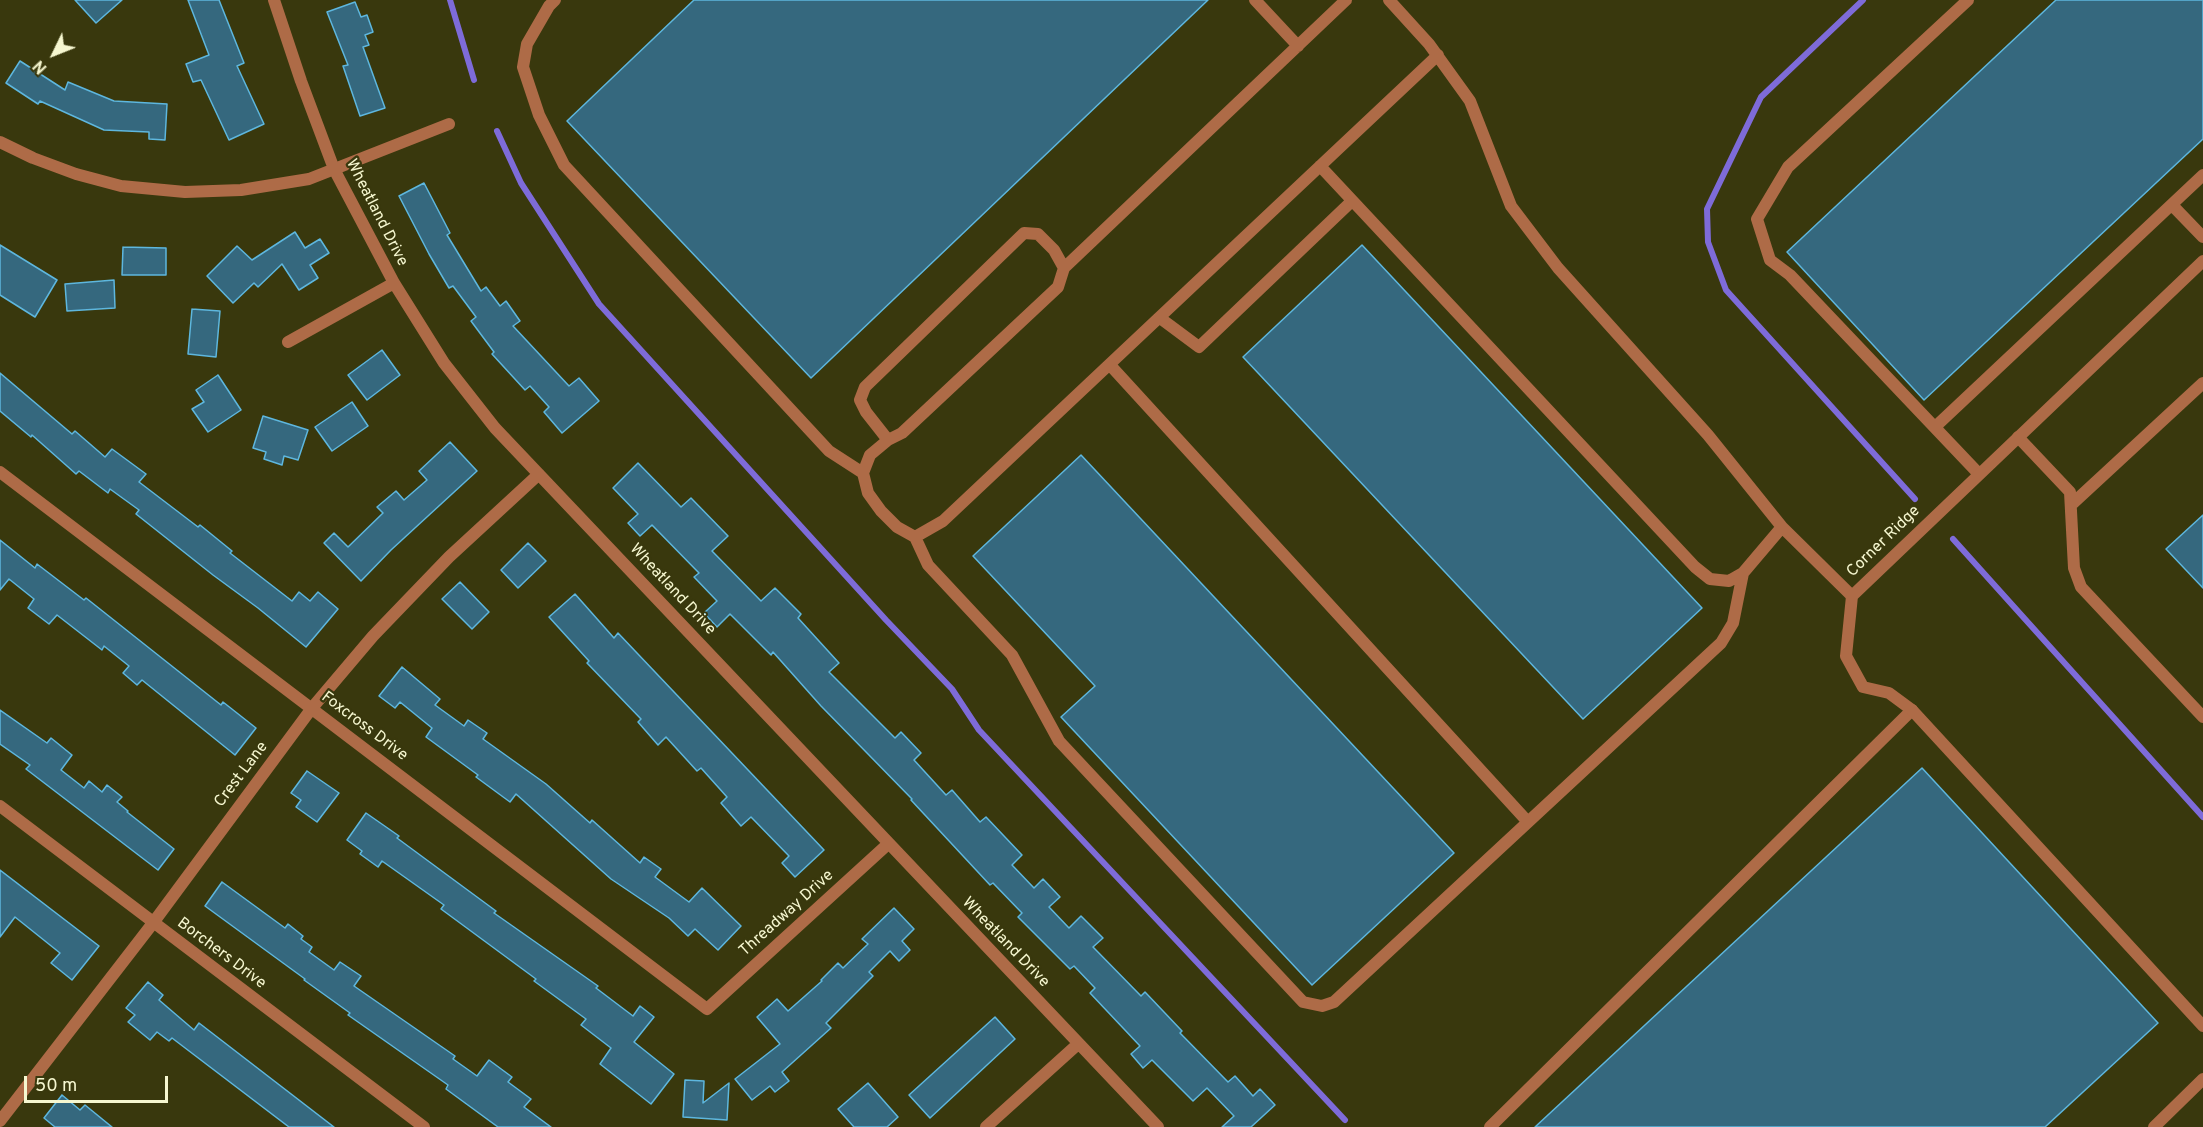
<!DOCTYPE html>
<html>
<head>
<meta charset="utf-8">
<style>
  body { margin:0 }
  #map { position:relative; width:2203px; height:1127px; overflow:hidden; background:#39380d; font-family:Overpass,sans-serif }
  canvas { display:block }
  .north { position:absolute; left:24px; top:24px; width:60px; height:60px; -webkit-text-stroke:4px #39380d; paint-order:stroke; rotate:227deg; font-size:16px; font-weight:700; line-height:24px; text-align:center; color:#f6f7d0 }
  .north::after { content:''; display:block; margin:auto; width:21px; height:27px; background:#f6f7d0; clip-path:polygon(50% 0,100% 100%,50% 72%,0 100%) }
  .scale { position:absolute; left:24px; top:1076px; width:144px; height:27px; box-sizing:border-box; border:3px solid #f6f7d0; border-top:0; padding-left:8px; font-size:18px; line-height:21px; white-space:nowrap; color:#f6f7d0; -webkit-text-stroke:4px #39380d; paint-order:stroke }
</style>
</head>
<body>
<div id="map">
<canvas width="2203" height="1127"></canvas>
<div class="north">N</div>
<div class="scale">50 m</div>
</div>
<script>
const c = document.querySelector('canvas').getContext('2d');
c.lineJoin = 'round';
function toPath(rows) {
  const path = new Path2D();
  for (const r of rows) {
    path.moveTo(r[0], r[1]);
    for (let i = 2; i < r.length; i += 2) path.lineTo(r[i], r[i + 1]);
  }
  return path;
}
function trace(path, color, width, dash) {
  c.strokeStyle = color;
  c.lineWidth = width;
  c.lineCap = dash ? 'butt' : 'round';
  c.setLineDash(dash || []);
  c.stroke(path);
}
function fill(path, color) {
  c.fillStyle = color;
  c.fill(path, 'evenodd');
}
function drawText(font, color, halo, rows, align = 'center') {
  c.font = font + ' Overpass,sans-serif';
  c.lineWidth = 4.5;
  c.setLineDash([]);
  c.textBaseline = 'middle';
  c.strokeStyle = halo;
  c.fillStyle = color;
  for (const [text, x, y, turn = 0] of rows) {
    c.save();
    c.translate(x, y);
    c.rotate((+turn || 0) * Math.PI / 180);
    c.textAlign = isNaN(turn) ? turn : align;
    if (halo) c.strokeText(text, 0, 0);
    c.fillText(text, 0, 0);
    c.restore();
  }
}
trace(toPath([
  [450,0,474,80],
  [1863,0,1761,97,1707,209,1708,242,1726,290,1915,499],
  [497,131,521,183,599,304,886,620,952,689,979,730,1345,1120],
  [1953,539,2203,817]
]), '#7e6bd9', 6);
const building = toPath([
  [75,0,122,0,96,23,75,0],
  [188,0,219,0,244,63,237,66,264,124,229,140,201,80,193,82,186,64,209,55,188,0],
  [694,0,1208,0,811,378,567,121,694,0],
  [2056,0,2203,0,2203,139,1924,400,1787,252,2056,0],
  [355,2,361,17,367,15,373,32,365,35,369,45,363,47,385,108,360,116,343,66,348,65,327,12,355,2],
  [20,61,65,90,68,82,114,101,167,104,165,140,149,139,149,132,104,130,40,101,38,104,6,83,20,61],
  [424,183,450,233,447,235,481,291,486,287,500,306,506,301,520,321,513,326,569,386,579,378,599,401,562,433,544,412,549,407,530,386,525,390,492,354,494,352,471,321,476,317,453,286,449,288,429,254,399,196,424,183],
  [295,232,305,248,320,239,329,253,310,265,318,278,299,290,282,264,258,287,254,283,233,303,207,276,237,246,252,260,295,232],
  [0,245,57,280,35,317,0,295,0,245],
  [1362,245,1702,608,1583,719,1243,357,1362,245],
  [123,247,166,248,166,275,122,275,123,247],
  [114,280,115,308,67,311,65,284,114,280],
  [192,309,220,311,216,357,188,354,192,309],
  [382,350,400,375,367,400,348,375,382,350],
  [0,373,72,434,75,431,105,457,112,449,146,474,139,482,198,527,200,525,232,551,230,553,292,601,299,592,310,601,318,592,338,609,306,647,258,608,213,575,136,514,139,510,110,489,108,493,79,471,76,474,32,435,31,437,0,411,0,373],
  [218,375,241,410,208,432,192,409,204,402,196,390,218,375],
  [352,402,368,426,332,451,315,427,352,402],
  [263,416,308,430,298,460,284,456,282,465,264,459,266,452,253,448,263,416],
  [450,442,477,471,391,550,361,581,324,543,334,533,348,547,383,513,377,507,396,491,404,500,427,480,419,471,450,442],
  [1081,455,1454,853,1312,985,1061,717,1095,686,973,556,1081,455],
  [638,463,681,507,691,498,728,536,712,551,761,601,775,588,801,614,798,618,839,663,829,672,895,738,901,732,921,753,914,760,946,795,952,790,980,822,986,817,1022,855,1012,865,1034,888,1043,879,1060,897,1049,907,1069,928,1081,916,1103,938,1093,947,1141,996,1145,992,1182,1031,1180,1033,1228,1082,1235,1076,1253,1096,1260,1089,1275,1105,1251,1127,1222,1127,1234,1116,1207,1088,1193,1101,1152,1060,1143,1068,1131,1054,1140,1046,1090,993,1095,988,1074,966,1070,969,1018,917,1022,913,993,883,990,885,911,800,912,799,821,706,773,652,771,655,730,614,717,627,704,613,717,601,694,577,699,573,652,525,640,536,628,523,638,514,613,488,638,463],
  [2203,515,2203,588,2166,549,2203,515],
  [0,540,35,568,37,564,84,600,86,598,221,705,223,702,256,728,235,755,142,680,137,685,123,673,129,666,104,646,102,650,57,615,49,624,28,608,34,599,9,579,0,590,0,540],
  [528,543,546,561,518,588,501,570,528,543],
  [460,582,489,612,472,629,442,599,460,582],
  [575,594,614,638,618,633,824,850,795,877,782,863,789,856,751,817,741,826,721,803,727,797,701,768,697,771,666,737,658,745,638,722,641,719,587,663,589,661,549,617,575,594],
  [402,667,440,699,435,705,464,726,468,720,487,733,483,739,546,784,590,823,592,820,640,863,644,857,661,869,655,877,689,902,702,888,741,926,718,950,695,929,688,936,669,918,611,879,516,794,510,802,476,777,478,775,426,737,432,728,400,702,395,708,379,696,402,667],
  [0,710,47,743,51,738,72,755,61,770,84,788,89,781,102,792,107,785,122,797,117,802,128,811,127,812,174,849,158,870,26,769,30,765,0,744,0,710],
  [1922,768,2158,1023,2045,1127,1535,1127,1922,768],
  [307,771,339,793,317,822,296,807,301,800,291,793,307,771],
  [366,813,399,836,397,838,496,911,494,913,598,986,596,988,633,1016,640,1006,654,1017,634,1042,674,1074,651,1104,600,1064,611,1048,581,1025,586,1019,534,981,536,979,441,909,444,905,382,861,378,867,360,854,362,851,347,840,366,813],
  [0,870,99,946,72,980,51,963,60,953,15,917,0,937,0,870],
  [222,882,285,928,288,924,303,936,301,939,312,947,309,952,334,970,340,962,361,976,354,986,455,1056,453,1059,477,1076,489,1060,512,1077,508,1082,531,1099,524,1107,551,1127,498,1127,446,1089,448,1085,348,1015,350,1013,304,980,305,979,205,906,222,882],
  [894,908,914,929,902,941,910,950,899,961,890,951,869,972,873,976,826,1023,831,1028,782,1072,789,1081,775,1092,770,1086,752,1100,735,1079,780,1044,757,1017,777,999,788,1011,822,981,821,980,838,963,843,968,868,944,862,939,894,908],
  [148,982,163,995,159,1000,194,1030,199,1023,334,1127,289,1127,172,1038,169,1041,157,1032,150,1040,128,1022,135,1015,126,1008,148,982],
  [995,1017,1015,1039,930,1118,909,1095,995,1017],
  [685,1080,704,1081,703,1103,729,1083,727,1120,683,1117,685,1080],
  [868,1083,898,1117,887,1127,854,1127,838,1109,868,1083],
  [62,1095,80,1110,85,1105,112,1127,55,1127,44,1118,62,1095]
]);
fill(building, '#35687e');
trace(building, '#5eb7de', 1.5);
trace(toPath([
  [555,0,549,6,527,44,523,67,539,115,564,165,829,451,863,473],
  [1255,0,1298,46],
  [1389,0,1429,44,1470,101,1511,206,1558,268,1708,435,1782,527,1852,596],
  [1968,0,1788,167,1757,219,1770,260,1790,275,1979,474],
  [1320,166,1695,567,1710,579,1729,581,1743,573,1782,527],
  [2172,205,2203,237],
  [1064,268,1346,0],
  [1160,318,1199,347,1352,201],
  [1110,365,1528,822],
  [1935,427,2203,175],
  [2018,437,2070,492,2074,568,2081,587,2203,717],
  [888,440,866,412,860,400,865,387,1024,233,1038,234,1054,250,1064,268,1058,287,902,433,888,440,870,455,863,473,868,493,881,511,897,527,915,537,943,521,1438,55],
  [2071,505,2203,383],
  [915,537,928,565,1012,655,1059,741,1303,1002,1322,1006,1334,1002,1721,643,1733,623,1743,573],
  [1490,1127,1912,710],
  [2154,1127,2203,1079]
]), '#ae6b47', 12);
trace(toPath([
  [274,0,301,81,334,169,394,283,444,363,495,428,1158,1127],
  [0,142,33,158,76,174,121,186,185,192,241,190,309,179,449,124],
  [2203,261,1852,596,1846,656,1863,687,1889,693,1912,710,2203,1026],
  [288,342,394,283],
  [0,472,707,1009,888,844],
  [0,806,424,1127],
  [0,1121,153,923,312,708,373,636,449,557,539,474],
  [986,1127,1078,1044]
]), '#ae6b47', 12);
drawText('16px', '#f6f7d0', '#39380d', [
  ["Wheatland Drive",376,213,63],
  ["Corner Ridge",1884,542,-44],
  ["Wheatland Drive",672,590,47],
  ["Foxcross Drive",364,727,37],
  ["Crest Lane",242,775,-53],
  ["Threadway Drive",787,914,-42],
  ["Wheatland Drive",1005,943,46],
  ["Borchers Drive",221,954,37]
]);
</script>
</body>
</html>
